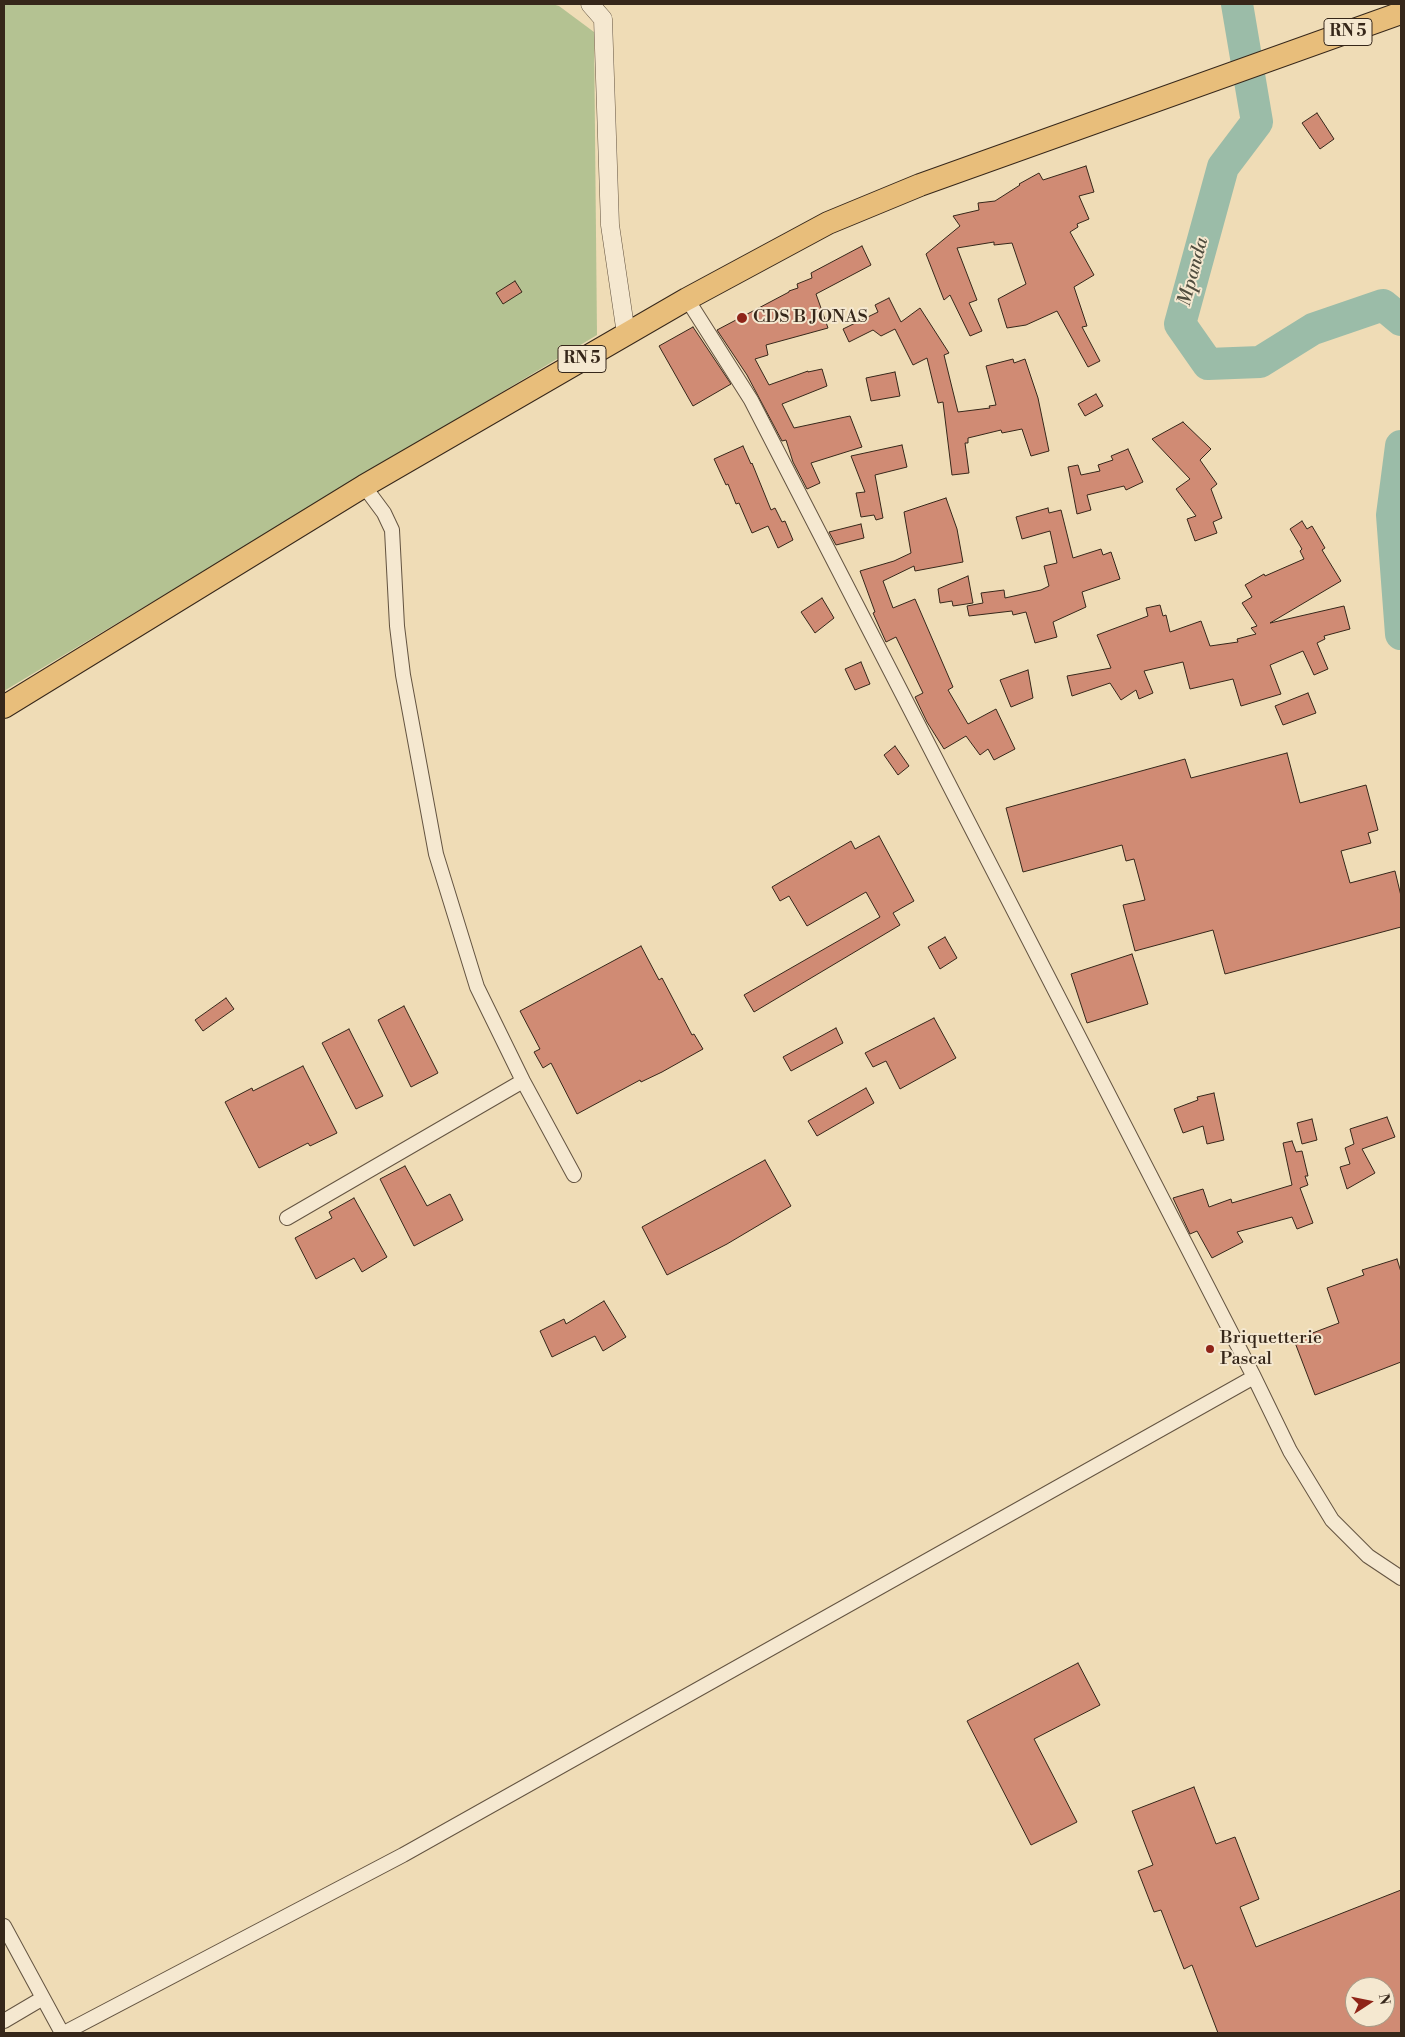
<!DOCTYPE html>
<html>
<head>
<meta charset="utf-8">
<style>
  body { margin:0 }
  #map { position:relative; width:1405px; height:2037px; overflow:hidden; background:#efdcb6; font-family:"Libre Bodoni",serif }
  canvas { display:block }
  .frame { position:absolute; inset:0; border:5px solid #36271a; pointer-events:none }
  .north { position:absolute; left:1345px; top:1977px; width:50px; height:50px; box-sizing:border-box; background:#f5e8d0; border:1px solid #a99b87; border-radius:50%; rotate:79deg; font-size:14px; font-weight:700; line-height:20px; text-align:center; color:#36271a }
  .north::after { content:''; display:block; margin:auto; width:18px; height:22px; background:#8f2418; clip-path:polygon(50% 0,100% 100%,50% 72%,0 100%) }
</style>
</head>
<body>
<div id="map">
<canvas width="1405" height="2037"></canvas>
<div class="frame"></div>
<div class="north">N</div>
</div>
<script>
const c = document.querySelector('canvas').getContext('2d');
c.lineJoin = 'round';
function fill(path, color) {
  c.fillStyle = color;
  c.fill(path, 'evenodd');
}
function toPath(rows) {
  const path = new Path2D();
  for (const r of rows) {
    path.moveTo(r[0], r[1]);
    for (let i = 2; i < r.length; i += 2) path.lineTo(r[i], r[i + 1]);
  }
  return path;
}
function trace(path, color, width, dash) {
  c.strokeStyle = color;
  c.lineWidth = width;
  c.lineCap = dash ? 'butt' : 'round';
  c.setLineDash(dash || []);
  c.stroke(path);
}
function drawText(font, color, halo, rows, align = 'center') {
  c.font = font + ' "Libre Bodoni",serif';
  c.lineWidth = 4;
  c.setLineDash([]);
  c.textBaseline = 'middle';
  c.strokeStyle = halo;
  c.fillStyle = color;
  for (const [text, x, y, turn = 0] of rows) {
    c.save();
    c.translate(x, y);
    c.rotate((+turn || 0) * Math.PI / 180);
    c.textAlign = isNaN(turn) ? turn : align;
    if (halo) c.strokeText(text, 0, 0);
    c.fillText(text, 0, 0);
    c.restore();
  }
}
fill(toPath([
  [4,4,552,4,559,6,594,32,597,335,4,691]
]), '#b4c292');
trace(toPath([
  [1237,4,1257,122,1223,167,1180,324,1208,364,1260,362,1313,329,1383,305,1401,320],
  [1401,446,1392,515,1401,634]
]), '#9bbca8', 32);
const building = toPath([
  [1317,113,1334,139,1320,149,1302,123,1317,113],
  [1086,166,1094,192,1079,196,1089,219,1077,224,1078,227,1070,232,1094,275,1074,287,1087,326,1082,327,1100,361,1088,367,1057,311,1026,325,1007,328,998,299,1026,284,1012,243,994,245,994,242,957,248,977,300,969,303,982,331,970,336,950,295,944,300,926,254,960,226,953,216,979,210,978,203,995,201,1020,185,1019,184,1039,173,1043,180,1086,166],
  [862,246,871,265,816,294,828,328,766,345,768,355,755,359,769,385,808,371,808,372,822,369,827,386,782,404,794,428,850,416,862,447,811,463,820,483,807,489,793,462,786,440,782,441,747,375,717,330,789,292,789,291,798,288,797,284,812,278,811,273,862,246],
  [515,281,522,292,503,304,496,293,515,281],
  [889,298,901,322,920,308,949,353,944,355,958,412,990,408,989,406,996,405,986,366,1013,359,1014,363,1025,359,1038,398,1049,451,1031,456,1022,429,1002,433,1001,430,968,438,968,443,965,443,969,473,952,475,943,402,938,403,927,358,913,365,895,329,881,336,873,330,849,342,843,329,878,312,875,305,889,298],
  [693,327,731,384,693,406,659,346,693,327],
  [895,372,900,396,871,401,866,378,895,372],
  [1096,394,1103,406,1085,416,1078,404,1096,394],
  [1183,422,1211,449,1200,460,1217,484,1211,489,1222,518,1213,522,1217,533,1195,541,1187,519,1196,516,1176,489,1190,479,1152,439,1183,422],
  [902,445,907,467,875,475,883,518,876,520,874,515,861,517,856,493,865,492,851,456,902,445],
  [743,446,751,464,752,463,771,510,775,508,782,522,785,521,793,540,778,548,768,526,752,533,739,503,736,504,728,484,726,485,714,459,743,446],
  [1128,449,1143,482,1126,490,1124,486,1087,495,1091,510,1077,514,1068,467,1078,465,1081,475,1100,471,1098,465,1113,460,1111,456,1128,449],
  [946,498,957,529,963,562,915,571,914,566,883,581,893,608,915,599,953,687,948,690,968,724,996,709,1015,749,994,760,988,749,980,755,966,736,944,749,927,722,915,697,923,693,896,637,886,642,873,613,875,612,860,571,894,561,911,553,904,512,946,498],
  [1048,508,1049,513,1061,510,1073,558,1101,549,1103,555,1111,552,1120,579,1082,592,1086,607,1053,622,1057,637,1035,643,1026,612,1013,615,1012,611,969,616,967,606,983,603,981,593,1004,590,1005,598,1041,590,1049,586,1044,566,1057,563,1050,531,1022,539,1016,517,1048,508],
  [1302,521,1307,529,1312,526,1325,548,1322,550,1341,581,1270,623,1344,606,1350,629,1324,636,1325,639,1317,643,1328,669,1314,675,1303,651,1270,665,1281,694,1241,706,1233,679,1190,689,1183,662,1144,671,1153,693,1139,699,1136,690,1121,700,1110,683,1072,696,1067,676,1111,668,1097,635,1148,616,1146,608,1160,605,1163,616,1166,615,1170,632,1201,621,1210,646,1238,642,1237,639,1256,634,1251,628,1257,626,1242,603,1252,597,1245,585,1264,574,1265,576,1304,559,1300,551,1302,549,1290,529,1302,521],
  [861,524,864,538,836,545,829,532,861,524],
  [968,576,973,603,953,606,952,601,940,603,938,589,968,576],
  [822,598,834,618,815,633,801,612,822,598],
  [861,662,870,684,855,690,845,669,861,662],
  [1028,670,1033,698,1011,707,1000,680,1028,670],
  [1308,693,1316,713,1283,725,1275,706,1308,693],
  [895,746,909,766,898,775,884,755,895,746],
  [1287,753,1300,803,1366,785,1378,830,1368,833,1371,843,1341,851,1350,883,1395,871,1401,896,1401,927,1225,974,1213,930,1135,951,1123,905,1145,900,1134,859,1126,861,1122,845,1023,872,1006,808,1185,759,1191,778,1287,753],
  [879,836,914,901,893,913,900,925,754,1012,744,995,880,917,866,892,807,926,789,896,780,901,772,887,851,841,855,849,879,836],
  [945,937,957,958,940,969,928,947,945,937],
  [641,946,659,980,662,978,692,1035,694,1034,703,1049,662,1072,641,1082,640,1080,577,1114,551,1063,543,1068,534,1052,540,1049,520,1011,641,946],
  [1132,954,1148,1004,1087,1023,1071,974,1132,954],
  [226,998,234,1009,203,1031,195,1020,226,998],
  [404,1006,438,1073,411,1087,378,1020,404,1006],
  [934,1018,956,1058,900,1089,886,1061,873,1067,865,1053,934,1018],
  [836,1028,843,1043,791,1071,783,1057,836,1028],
  [349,1029,383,1096,356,1109,322,1043,349,1029],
  [303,1066,337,1133,310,1146,308,1143,259,1168,225,1102,252,1088,253,1091,303,1066],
  [866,1088,874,1103,817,1136,808,1121,866,1088],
  [1214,1093,1224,1140,1207,1144,1203,1126,1183,1133,1174,1109,1198,1100,1197,1097,1214,1093],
  [1387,1117,1395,1137,1362,1149,1375,1173,1347,1189,1340,1167,1350,1164,1345,1148,1354,1144,1350,1129,1387,1117],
  [1312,1119,1317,1140,1302,1144,1297,1123,1312,1119],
  [1292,1141,1296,1152,1302,1151,1308,1176,1305,1176,1308,1185,1300,1188,1313,1223,1297,1229,1292,1217,1237,1232,1243,1242,1212,1258,1197,1231,1190,1234,1173,1198,1203,1189,1209,1207,1231,1199,1232,1203,1292,1185,1283,1143,1292,1141],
  [765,1160,791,1206,727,1244,667,1275,642,1227,765,1160],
  [405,1166,427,1206,450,1194,463,1220,414,1246,380,1179,405,1166],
  [354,1198,387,1257,362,1272,354,1258,316,1279,295,1238,332,1218,329,1212,354,1198],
  [1397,1259,1401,1272,1401,1362,1315,1395,1294,1340,1339,1323,1327,1288,1364,1275,1362,1270,1397,1259],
  [604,1301,626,1337,603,1351,595,1336,552,1357,540,1331,564,1319,566,1324,604,1301],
  [1078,1663,1100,1705,1034,1739,1077,1822,1031,1845,967,1721,1078,1663],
  [1194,1787,1216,1844,1235,1837,1259,1899,1240,1907,1256,1947,1401,1890,1401,2033,1218,2033,1192,1965,1184,1969,1161,1910,1154,1912,1138,1871,1153,1865,1132,1811,1194,1787],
  [1355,1987,1385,1987,1385,2017,1355,2017,1355,1987]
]);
fill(building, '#d08b74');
trace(building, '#36271a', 1);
const minor = toPath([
  [687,299,751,400,1254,1377,1290,1451,1332,1520,1368,1556,1401,1578],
  [364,486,384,513,392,530,397,626,403,675,436,854,477,987,523,1081,574,1175],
  [287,1218,523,1081],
  [4,1926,62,2033],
  [4,2021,43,1998],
  [64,2033,403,1855,1254,1377]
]);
const tertiary = toPath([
  [590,4,603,19,610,225,626,334]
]);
const primary = toPath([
  [4,707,364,486,687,299,828,223,920,185,1401,13]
]);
trace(minor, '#645441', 16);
trace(tertiary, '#645441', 19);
trace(primary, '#36271a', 24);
trace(minor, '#f5e8d0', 14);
trace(tertiary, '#f5e8d0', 18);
trace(primary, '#e8be7b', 22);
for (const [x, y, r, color] of [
  [742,318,6,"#8f2418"],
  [1210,1349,5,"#8f2418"]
]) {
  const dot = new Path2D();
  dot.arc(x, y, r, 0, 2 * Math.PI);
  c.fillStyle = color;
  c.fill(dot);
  trace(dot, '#f5e8d0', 2);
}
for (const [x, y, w] of [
  [1348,32,48],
  [582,359,48]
]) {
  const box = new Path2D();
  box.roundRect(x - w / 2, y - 13.5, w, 27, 4);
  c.fillStyle = '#f5e8d0';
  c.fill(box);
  trace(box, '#36271a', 1);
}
drawText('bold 16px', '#36271a', null, [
  ["RN 5",1348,32],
  ["RN 5",582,359]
]);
drawText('18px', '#36271a', '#f5e8d0', [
  ["CDS B JONAS",753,318],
  ["Briquetterie",1220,1339],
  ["Pascal",1220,1360]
], 'left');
drawText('italic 19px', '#4f4c3e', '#f5e8d0', [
  ["Mpanda",1194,272,-75]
]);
</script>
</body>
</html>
